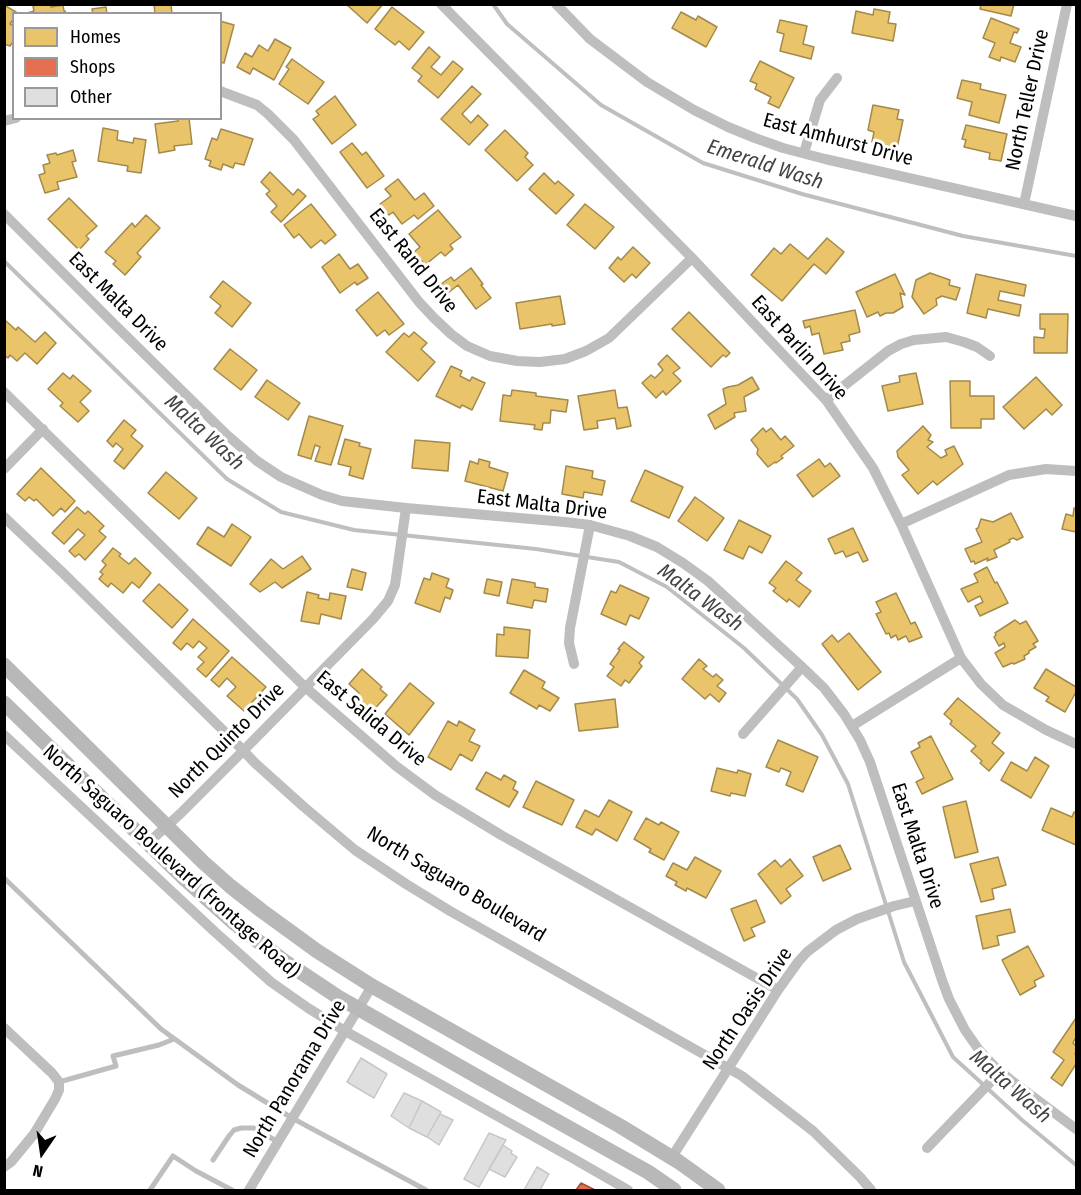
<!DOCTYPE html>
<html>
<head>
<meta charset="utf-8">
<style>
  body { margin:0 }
  #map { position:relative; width:1081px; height:1195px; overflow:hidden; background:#fff; font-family:"Fira Sans Condensed",sans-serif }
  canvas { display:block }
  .frame { position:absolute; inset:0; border:6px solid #000; pointer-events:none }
  .legend { position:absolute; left:12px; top:12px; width:210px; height:108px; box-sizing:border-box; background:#fff; border:2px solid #999; margin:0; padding:8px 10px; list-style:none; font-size:18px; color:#000 }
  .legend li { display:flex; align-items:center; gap:12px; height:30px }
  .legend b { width:30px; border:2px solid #999 }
  .north { position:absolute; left:12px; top:1123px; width:60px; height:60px; -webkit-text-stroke:4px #fff; paint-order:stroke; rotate:193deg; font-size:16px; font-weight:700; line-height:24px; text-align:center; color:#000 }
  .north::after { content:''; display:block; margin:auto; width:21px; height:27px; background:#000; clip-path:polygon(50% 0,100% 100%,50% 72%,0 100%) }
</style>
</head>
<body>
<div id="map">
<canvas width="1081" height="1195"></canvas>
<div class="frame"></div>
<ul class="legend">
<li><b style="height:16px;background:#e9c46a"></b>Homes</li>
<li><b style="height:16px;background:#e76f51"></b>Shops</li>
<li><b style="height:16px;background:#dfdfdf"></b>Other</li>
</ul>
<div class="north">N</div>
</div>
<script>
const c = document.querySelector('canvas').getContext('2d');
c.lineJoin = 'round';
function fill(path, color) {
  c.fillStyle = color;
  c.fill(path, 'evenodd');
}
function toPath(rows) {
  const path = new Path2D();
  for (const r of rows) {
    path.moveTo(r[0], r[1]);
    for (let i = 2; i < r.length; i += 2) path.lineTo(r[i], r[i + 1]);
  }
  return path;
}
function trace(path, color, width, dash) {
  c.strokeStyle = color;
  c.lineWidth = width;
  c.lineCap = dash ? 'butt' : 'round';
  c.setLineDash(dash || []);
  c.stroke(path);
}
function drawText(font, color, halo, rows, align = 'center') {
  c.font = font + ' "Fira Sans Condensed",sans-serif';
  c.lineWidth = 6;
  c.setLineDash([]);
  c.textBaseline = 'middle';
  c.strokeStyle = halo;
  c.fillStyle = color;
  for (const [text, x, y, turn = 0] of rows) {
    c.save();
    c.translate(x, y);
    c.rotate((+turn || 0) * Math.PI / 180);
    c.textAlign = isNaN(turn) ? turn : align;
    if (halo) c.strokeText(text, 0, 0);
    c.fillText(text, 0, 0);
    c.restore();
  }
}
const homes = toPath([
  [39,4,50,4,51,7,63,5,64,11,65,11,66,14,24,14,34,11,33,6,39,4],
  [154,4,171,4,172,14,155,14,154,4],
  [346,4,383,4,367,23,346,4],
  [981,4,1014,4,1011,16,980,9,981,4],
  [4,5,16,12,16,14,14,14,14,18,10,24,14,26,14,40,10,46,4,44,4,5],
  [106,7,107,14,93,14,92,9,106,7],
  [392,7,424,32,409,50,399,41,395,45,375,29,392,7],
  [874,9,890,12,888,23,896,24,893,41,852,33,856,11,873,15,874,9],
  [681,12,696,20,698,16,717,27,706,47,672,28,681,12],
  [991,18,1019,29,1017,33,1014,32,1010,43,1021,47,1015,62,1001,57,1000,61,989,57,995,43,983,38,991,18],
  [780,20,807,26,803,44,814,47,811,59,780,51,784,34,777,32,780,20],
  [220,21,234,25,224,63,220,62,220,21],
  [275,39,291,48,274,80,253,68,250,74,237,67,245,53,252,57,259,45,268,51,275,39],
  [429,47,440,57,431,67,441,75,453,61,463,69,438,98,418,81,422,76,412,68,429,47],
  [292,59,324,82,308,104,279,84,289,69,286,67,292,59],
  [760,61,794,78,779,108,768,103,771,97,755,89,757,84,750,81,760,61],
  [962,80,981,84,980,89,1006,95,999,123,969,115,972,102,957,98,962,80],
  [472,86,481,94,462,114,471,123,478,115,488,125,469,145,441,119,472,86],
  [335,96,356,125,332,144,313,119,319,115,316,111,335,96],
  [873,105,899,110,897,119,903,120,897,148,872,142,874,132,868,130,873,105],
  [177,118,189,118,192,144,174,146,175,150,159,153,155,124,178,121,177,118],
  [966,125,1007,134,1001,161,989,159,990,153,964,147,966,140,962,139,966,125],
  [103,128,118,131,117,140,133,143,134,138,146,140,141,173,127,171,128,166,98,161,103,128],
  [221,129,253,139,244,165,235,163,233,168,223,164,221,170,209,166,211,161,205,159,212,138,217,140,221,129],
  [505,130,528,153,525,157,533,165,517,181,485,150,505,130],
  [352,143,362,155,366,152,384,176,367,188,340,152,352,143],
  [73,150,76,161,72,162,77,177,57,182,59,189,45,193,39,175,45,173,43,165,50,163,47,155,56,153,57,155,73,150],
  [270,172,293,195,298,189,306,196,281,222,271,212,277,206,266,194,270,191,261,182,270,172],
  [544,173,555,184,558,181,574,195,556,214,529,189,544,173],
  [398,179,415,200,424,193,434,206,418,219,414,215,402,224,393,212,389,215,380,204,391,196,385,189,398,179],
  [69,198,97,226,86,236,89,239,79,250,48,219,69,198],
  [311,204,336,235,325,244,321,240,311,248,299,234,294,238,284,225,311,204],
  [585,204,614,227,595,249,567,225,585,204],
  [438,210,461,237,450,245,453,249,445,256,441,252,425,265,414,252,420,247,409,234,438,210],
  [146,215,160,228,137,253,141,257,125,275,113,264,116,261,105,252,132,223,135,227,146,215],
  [827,238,844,252,826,274,814,264,782,301,751,275,774,248,781,254,790,244,808,259,827,238],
  [633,247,650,263,636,278,632,274,624,282,609,268,618,257,621,260,633,247],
  [339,254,350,269,358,264,368,278,357,285,355,282,340,293,322,267,339,254],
  [471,268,483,284,481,285,491,298,476,309,458,285,448,293,441,284,451,277,454,281,471,268],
  [930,273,950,280,949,285,960,288,956,300,942,296,936,299,937,305,924,314,912,297,916,280,930,273],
  [895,274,905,295,900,293,903,307,893,313,886,313,880,316,878,312,867,317,856,292,895,274],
  [976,274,1026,285,1024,296,1000,291,998,300,1021,305,1019,316,988,309,986,318,967,313,976,274],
  [223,281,251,303,232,327,215,313,221,306,210,297,223,281],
  [378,292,404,324,389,335,385,330,377,336,356,310,378,292],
  [560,296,565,324,552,326,552,324,520,329,516,303,560,296],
  [855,310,860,332,849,335,850,341,841,343,843,350,824,354,819,333,812,335,810,326,805,328,803,321,855,310],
  [689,312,730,353,726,357,723,355,711,367,672,329,689,312],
  [1040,314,1068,314,1067,353,1034,353,1034,337,1044,338,1045,329,1040,329,1040,314],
  [6,321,16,330,18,327,35,342,45,332,56,343,37,364,25,353,17,361,10,355,8,358,4,355,4,323,6,321],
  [414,332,427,343,421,349,435,362,418,381,386,352,404,333,409,337,414,332],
  [230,349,257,370,241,390,214,369,230,349],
  [667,355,680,368,673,373,681,381,666,395,663,391,656,398,642,383,651,375,655,378,663,370,658,364,667,355],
  [451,366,462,371,460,376,470,381,472,377,485,383,472,410,462,405,460,408,436,396,451,366],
  [63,373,70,379,73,375,91,391,80,402,89,411,78,422,60,406,63,403,48,389,63,373],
  [916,373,923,404,888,411,882,386,900,382,899,376,916,373],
  [752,377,759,389,744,397,746,411,734,413,735,417,715,429,708,415,726,404,723,389,728,387,738,385,752,377],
  [1036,377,1062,405,1052,415,1046,409,1024,429,1003,407,1036,377],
  [267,380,300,403,288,420,255,397,267,380],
  [950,381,970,381,970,396,994,396,994,419,981,419,981,428,951,428,950,381],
  [512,390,536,393,536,396,568,400,566,412,551,410,550,423,543,423,542,430,534,429,535,425,500,421,503,395,511,396,512,390],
  [615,390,618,408,627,407,631,426,617,429,615,418,597,421,598,428,584,430,578,396,615,390],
  [309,416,343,426,331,465,315,461,320,447,315,445,311,459,298,455,309,416],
  [124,420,136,430,131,436,143,446,124,469,114,461,123,449,116,443,113,447,107,441,124,420],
  [923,426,931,435,928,440,933,442,927,447,941,458,947,455,945,450,954,446,963,464,937,485,933,481,918,494,902,475,909,470,898,457,897,451,923,426],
  [763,428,766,432,771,428,781,440,785,436,794,446,781,456,783,458,776,463,775,462,768,467,757,454,758,449,751,440,763,428],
  [345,439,360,443,359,446,371,449,363,479,349,475,351,467,338,464,345,439],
  [415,440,450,443,448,471,412,468,415,440],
  [479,459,490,462,489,467,508,473,503,491,465,481,470,461,478,464,479,459],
  [819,459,825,467,830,463,840,476,813,497,797,475,819,459],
  [566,466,593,471,592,478,605,481,602,495,584,492,583,498,562,494,566,466],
  [41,468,75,501,65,512,61,508,53,516,36,499,34,501,29,497,25,501,17,494,41,468],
  [645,470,683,487,669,518,631,501,645,470],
  [166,472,197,498,179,519,148,493,166,472],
  [695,497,724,518,707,541,678,521,695,497],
  [77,507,85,514,88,511,104,526,99,531,106,537,85,560,79,554,75,557,69,551,85,535,78,529,64,544,52,533,77,507],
  [1074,508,1076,508,1076,532,1062,529,1066,514,1073,516,1074,508],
  [1011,513,1023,537,1017,540,1013,538,1009,540,1010,542,994,550,997,557,987,561,988,558,975,564,974,561,971,562,965,549,982,542,976,529,978,528,981,519,993,522,1011,513],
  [739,520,771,536,762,553,749,546,743,559,724,550,739,520],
  [232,524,251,537,231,566,197,544,208,527,224,537,232,524],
  [853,528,868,560,863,562,858,552,846,557,843,551,835,554,828,539,853,528],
  [113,548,121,554,119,556,129,564,135,558,151,573,139,588,132,582,123,593,111,583,108,587,99,579,103,574,100,572,106,565,102,561,113,548],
  [302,556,311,569,282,588,275,582,260,592,250,584,271,559,283,569,302,556],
  [786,561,802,573,796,580,811,591,799,607,789,599,787,602,773,591,776,588,769,583,786,561],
  [987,567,995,583,997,582,1008,603,980,616,975,606,983,602,980,596,968,602,961,589,978,582,974,574,987,567],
  [352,569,366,573,362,590,347,587,352,569],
  [432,573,449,579,446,587,453,590,450,599,445,597,440,612,415,603,424,578,430,580,432,573],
  [487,579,502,582,499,596,484,593,487,579],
  [512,579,535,583,535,587,548,589,546,602,534,600,532,608,507,603,512,579],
  [159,584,188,610,172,628,143,601,159,584],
  [620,585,649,598,639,619,630,615,626,625,601,614,611,591,616,593,620,585],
  [307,592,319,595,318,598,329,600,330,593,346,596,341,619,321,614,319,624,301,621,307,592],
  [896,593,911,624,915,622,922,637,909,642,906,636,898,640,896,635,891,638,889,633,886,634,876,614,881,612,876,602,896,593],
  [193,619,229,651,206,677,197,669,204,662,198,657,207,648,199,641,193,648,187,643,181,650,173,643,193,619],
  [1015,620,1020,624,1026,621,1038,641,1033,644,1036,647,1029,651,1029,653,1024,656,1025,659,1014,664,1012,663,1003,667,995,653,1005,647,1004,643,999,646,994,637,996,635,995,633,1015,620],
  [504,627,530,630,528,658,496,656,497,634,504,635,504,627],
  [849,633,881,672,858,690,822,644,832,635,838,642,849,633],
  [624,642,644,657,639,663,642,666,629,683,625,680,621,686,607,676,614,667,610,664,620,650,618,649,624,642],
  [232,657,266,687,244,711,227,696,236,687,227,678,219,687,211,680,232,657],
  [699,659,707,666,703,669,713,677,716,674,723,680,717,686,726,693,719,702,710,694,705,699,682,679,699,659],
  [362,669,382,687,380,689,387,695,371,713,355,698,359,693,349,684,362,669],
  [1046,669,1076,687,1076,692,1065,712,1046,701,1049,697,1034,688,1046,669],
  [524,670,545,682,542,688,559,698,550,711,539,705,537,709,510,693,524,670],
  [410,683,434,703,409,735,385,714,410,683],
  [958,698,1000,733,992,743,1004,753,989,771,980,763,982,761,971,751,976,746,950,724,952,721,944,714,958,698],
  [615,699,618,727,579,731,575,704,615,699],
  [448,721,457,726,459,721,475,730,469,741,480,746,472,761,460,754,451,770,428,757,448,721],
  [931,736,953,779,922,794,916,782,924,778,911,752,920,747,918,743,931,736],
  [778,740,818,757,803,792,786,785,791,772,781,768,779,772,766,767,778,740],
  [1035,757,1049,766,1031,798,1001,780,1011,762,1027,771,1035,757],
  [717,768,737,773,738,770,751,774,745,796,731,793,730,796,711,791,717,768],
  [486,772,501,780,504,775,516,782,513,789,518,792,509,807,476,789,486,772],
  [536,781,574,800,562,825,523,807,536,781],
  [609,800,632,812,617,841,596,829,592,835,576,827,585,810,599,817,609,800],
  [966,801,978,852,955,858,943,807,966,801],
  [1051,808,1072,817,1074,812,1076,813,1076,845,1042,830,1051,808],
  [646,818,659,825,661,822,679,832,664,860,649,852,651,849,634,839,646,818],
  [840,845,851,869,823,881,813,857,840,845],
  [695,857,721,871,706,898,687,888,686,891,675,885,677,882,666,876,673,863,687,870,695,857],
  [998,857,1006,885,992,889,994,899,981,902,970,864,998,857],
  [790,859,803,876,786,889,791,896,781,904,758,874,775,860,781,867,790,859],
  [756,900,765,922,751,928,755,936,744,941,731,909,756,900],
  [1010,909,1015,932,997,936,999,945,983,949,976,916,1010,909],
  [1028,946,1044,976,1034,981,1036,986,1020,995,1002,960,1028,946],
  [1076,1018,1076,1037,1073,1043,1076,1046,1076,1052,1075,1054,1076,1055,1076,1064,1062,1086,1051,1078,1064,1060,1053,1052,1076,1018]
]);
fill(homes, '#e9c46a');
trace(homes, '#a3894a', 1.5);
const shops = toPath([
  [581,1183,595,1190,576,1190,581,1183]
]);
fill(shops, '#e76f51');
trace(shops, '#a24e39', 1.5);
trace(toPath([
  [493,4,507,24,601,105,703,163,802,194,963,236,1076,256],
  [4,261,227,479,281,512,354,530,536,549,619,562,667,587,744,648,797,699,822,735,848,784,904,962,953,1057,1022,1120,1076,1165]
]), '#bfbfbf', 4);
const building = toPath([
  [361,1058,387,1074,374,1098,347,1082,361,1058],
  [404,1093,422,1101,409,1128,391,1116,404,1093],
  [422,1101,441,1112,427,1137,409,1128,422,1101],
  [440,1114,453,1120,439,1145,427,1137,440,1114],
  [489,1133,506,1140,479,1187,464,1179,489,1133],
  [503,1145,512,1151,511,1153,517,1157,505,1177,489,1169,503,1145],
  [537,1167,549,1174,540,1190,524,1190,537,1167]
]);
fill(building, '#dfdfdf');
trace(building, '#c7c7c7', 1.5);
trace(toPath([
  [4,878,161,1029,238,1085,292,1118,426,1190],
  [59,1082,116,1066,113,1056,159,1045,174,1039],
  [213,1160,229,1136,234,1130,241,1128,254,1128,278,1142],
  [150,1190,173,1156,196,1171,232,1190]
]), '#bebebe', 5);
trace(toPath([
  [441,4,692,258,826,400,873,468,901,524,961,658,981,684,1003,705,1046,730,1076,744],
  [556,4,590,39,647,82,694,110,728,127,755,138,783,148,825,159,1076,216],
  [220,91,257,105,268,114,294,140,419,302,434,318,451,334,467,346,490,356,517,361,540,362,565,359,586,351,609,338,692,258],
  [4,121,16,118],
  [804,153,820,100,837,78],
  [1024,204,1067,4],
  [4,214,114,324,227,435,257,461,281,477,322,495,342,501,406,508,565,522,590,525,630,536,657,547,683,563,708,581,802,667,824,688,844,714,860,740,870,762,942,980,949,999,965,1030,979,1050,994,1066,1012,1081,1076,1129],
  [4,392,305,687,396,766,435,795,501,835,778,990],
  [826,400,888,351,901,344,914,340,946,337,964,342,977,347,990,356],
  [4,469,43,429],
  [4,517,63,573,232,739,255,763,304,807,355,850,406,884,450,911,742,1076,813,1131,860,1177,871,1190],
  [901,524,1009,475,1046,469,1076,471],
  [574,664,569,643,570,628,590,525],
  [852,726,961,658],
  [743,734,802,667],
  [4,735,215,932,271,982,308,1008,345,1031,574,1159,628,1190],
  [148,843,180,814,243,751,373,619,388,601,395,585,406,508],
  [4,1028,52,1073,59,1082,59,1090,55,1099,34,1134,11,1162,4,1167],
  [927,1148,1000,1072],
  [672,1157,778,990,798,962,807,952,836,930,857,919,894,906,915,901],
  [249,1190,372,986]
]), '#bebebe', 10);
trace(toPath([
  [4,665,203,862,230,886,262,911,317,951,372,986,620,1126,679,1162,718,1190],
  [4,703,186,880,233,922,284,961,338,997,478,1077,648,1172,674,1190]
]), '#b8b8b8', 15);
drawText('20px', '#000', '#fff', [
  ["North Teller Drive",1028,100,-78],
  ["East Amhurst Drive",838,140,15],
  ["East Rand Drive",413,261,51],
  ["East Malta Drive",118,302,45],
  ["East Parlin Drive",799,348,48],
  ["East Malta Drive",542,505,7],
  ["East Salida Drive",371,719,40],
  ["North Quinto Drive",227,741,-45],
  ["East Malta Drive",917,846,72],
  ["North Saguaro Boulevard (Frontage Road)",171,862,42],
  ["North Saguaro Boulevard",456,885,31],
  ["North Oasis Drive",748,1009,-56],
  ["North Panorama Drive",295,1079,-59]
]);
drawText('italic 21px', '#444', '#fff', [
  ["Emerald Wash",765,165,18],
  ["Malta Wash",204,433,43],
  ["Malta Wash",700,598,36],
  ["Malta Wash",1010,1087,41]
]);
</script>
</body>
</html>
